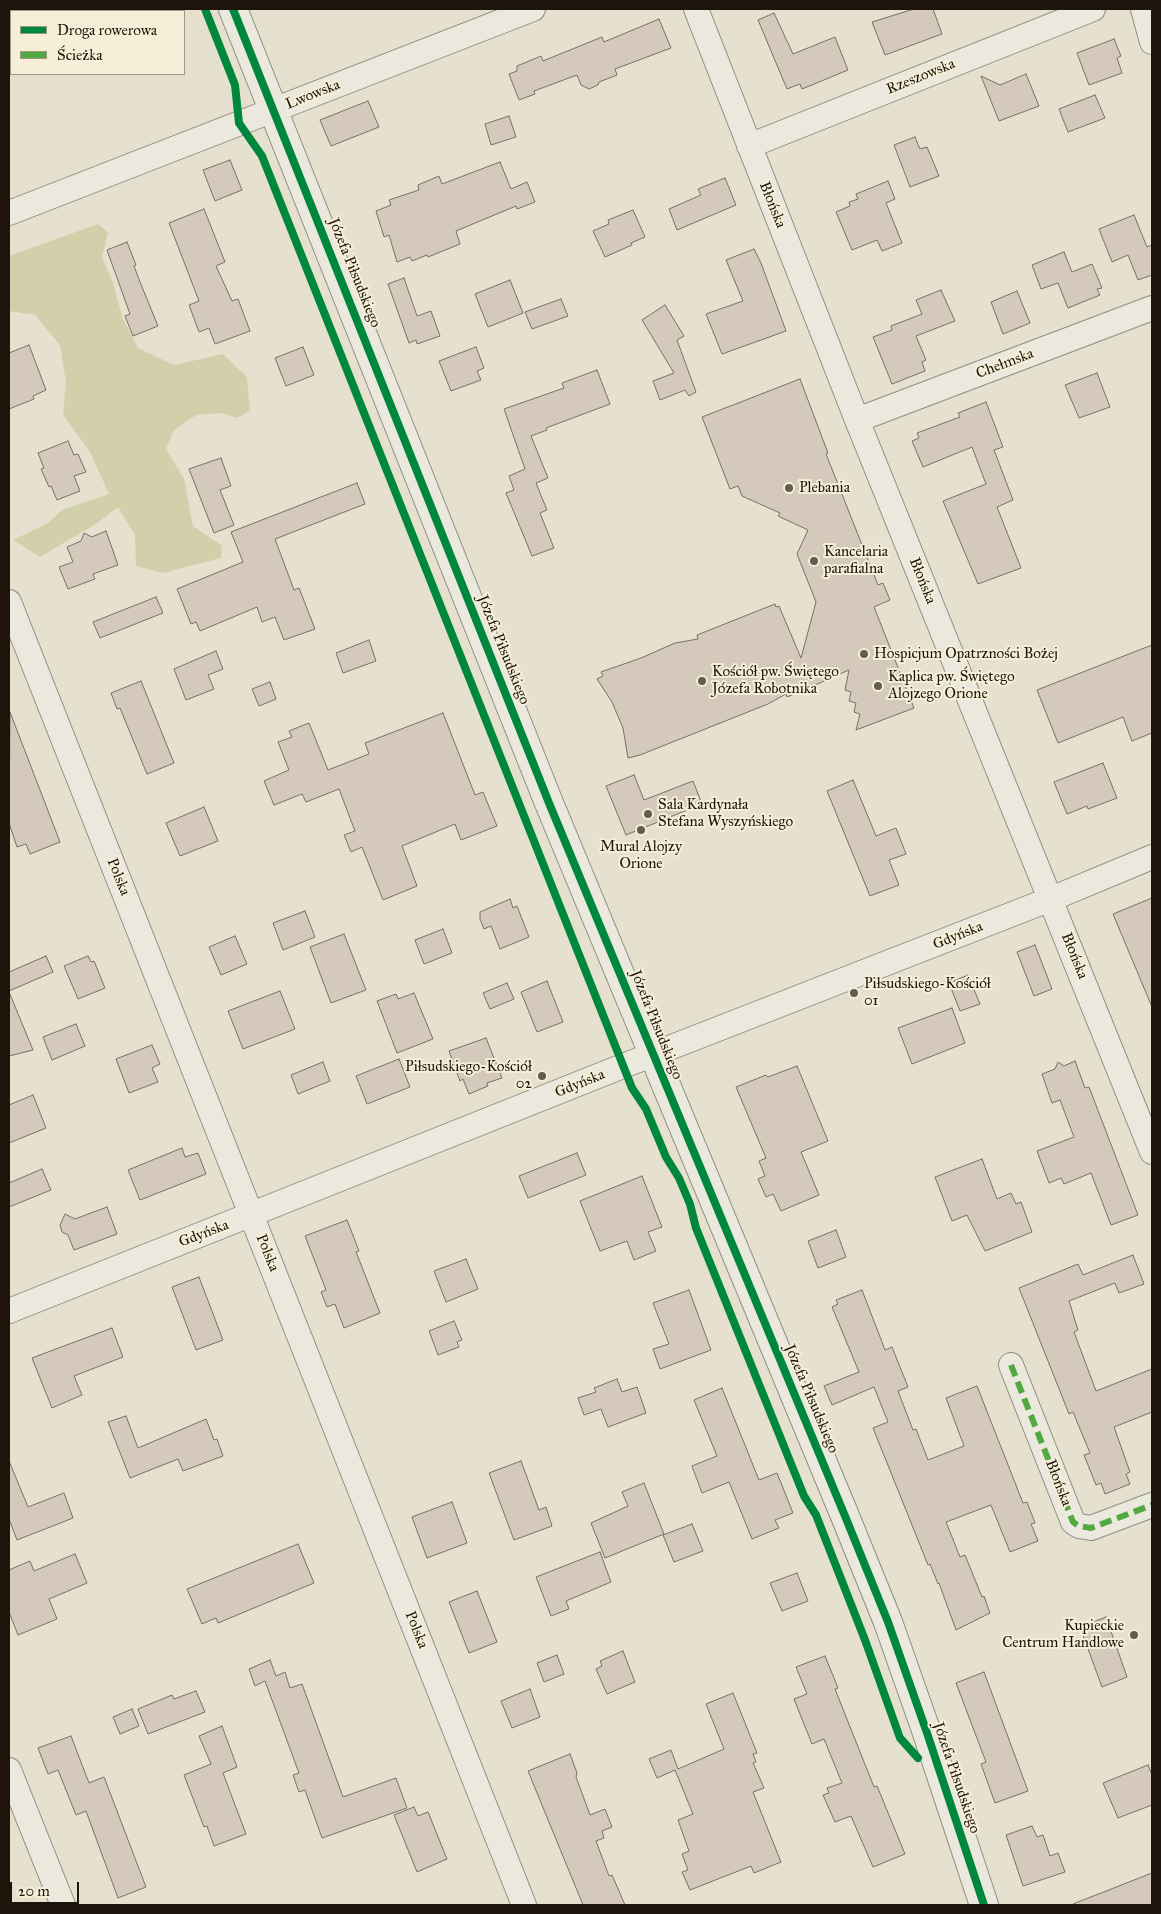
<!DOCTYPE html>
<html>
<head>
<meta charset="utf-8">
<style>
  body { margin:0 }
  #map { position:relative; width:1161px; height:1914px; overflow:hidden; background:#e6e1ce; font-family:"IM FELL Great Primer",serif }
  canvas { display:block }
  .frame { position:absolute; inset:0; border:10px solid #1e140c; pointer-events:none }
  .legend { position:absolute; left:10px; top:10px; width:175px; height:65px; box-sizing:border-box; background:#f5efd8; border:1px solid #9f9786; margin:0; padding:6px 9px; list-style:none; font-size:15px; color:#1e140c }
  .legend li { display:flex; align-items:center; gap:10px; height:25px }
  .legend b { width:25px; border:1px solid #9f9786 }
  .scale { position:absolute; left:10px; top:1882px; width:69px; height:22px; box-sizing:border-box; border:2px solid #1e140c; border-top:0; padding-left:6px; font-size:15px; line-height:18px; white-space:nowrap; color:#1e140c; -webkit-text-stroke:4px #f5efd8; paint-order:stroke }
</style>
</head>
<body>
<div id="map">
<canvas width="1161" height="1914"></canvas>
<div class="frame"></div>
<ul class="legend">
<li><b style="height:6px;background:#00873e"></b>Droga rowerowa</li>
<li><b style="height:6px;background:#52a841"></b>Ścieżka</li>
</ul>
<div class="scale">20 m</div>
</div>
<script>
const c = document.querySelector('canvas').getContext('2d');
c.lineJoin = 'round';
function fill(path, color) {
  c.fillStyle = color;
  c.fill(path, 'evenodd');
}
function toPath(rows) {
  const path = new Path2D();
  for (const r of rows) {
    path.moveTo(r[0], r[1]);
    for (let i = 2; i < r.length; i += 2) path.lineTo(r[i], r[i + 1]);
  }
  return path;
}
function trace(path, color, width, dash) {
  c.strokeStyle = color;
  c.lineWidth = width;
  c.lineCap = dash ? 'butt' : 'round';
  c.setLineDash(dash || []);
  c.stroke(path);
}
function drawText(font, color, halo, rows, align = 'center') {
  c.font = font + ' "IM FELL Great Primer",serif';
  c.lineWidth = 4;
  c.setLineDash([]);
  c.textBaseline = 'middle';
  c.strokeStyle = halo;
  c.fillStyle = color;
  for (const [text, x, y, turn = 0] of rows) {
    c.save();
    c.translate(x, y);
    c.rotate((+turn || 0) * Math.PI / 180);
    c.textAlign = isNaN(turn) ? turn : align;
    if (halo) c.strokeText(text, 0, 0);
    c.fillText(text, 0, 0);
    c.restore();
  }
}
fill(toPath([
  [98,224,108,232,102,257,113,283,123,319,138,348,174,365,223,354,247,377,250,411,237,418,221,413,196,415,174,430,166,449,184,479,193,526,222,546,221,558,163,573,136,566,135,535,118,507,96,524,40,557,13,540,48,523,62,510,109,494,90,452,63,415,66,382,60,345,35,315,9,311,9,256]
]), '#d1d0ab');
const building = toPath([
  [914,9,933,9,942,34,885,55,872,22,914,9],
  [774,13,793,54,835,37,848,70,802,89,800,84,787,89,758,20,774,13],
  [659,19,671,48,615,69,617,75,599,82,598,85,589,89,581,85,577,75,534,91,535,94,519,100,509,74,517,71,517,66,541,56,543,61,602,37,604,42,659,19],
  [1114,39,1121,56,1117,58,1122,73,1089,85,1077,53,1114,39],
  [1026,74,1039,106,999,121,981,76,1000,85,1026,74],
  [1095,95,1105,118,1068,132,1059,109,1095,95],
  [368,101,379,127,331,146,320,120,368,101],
  [509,116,516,137,491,145,485,124,509,116],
  [915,137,920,149,927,147,939,176,910,187,894,145,915,137],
  [230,160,242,190,215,201,203,170,230,160],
  [500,162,511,189,527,182,535,202,517,209,516,206,456,231,460,244,428,257,427,255,412,261,410,257,397,262,389,235,384,237,376,211,391,205,389,200,419,190,418,185,439,176,442,184,500,162],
  [725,178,736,205,677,230,669,209,701,195,698,189,725,178],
  [888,181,895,199,886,203,902,243,882,251,877,240,852,250,836,212,850,206,849,202,858,199,856,194,888,181],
  [204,209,225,262,216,266,232,301,238,299,250,331,215,344,209,328,199,332,189,305,199,301,169,223,204,209],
  [633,210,645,237,631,243,632,245,605,257,593,231,609,224,608,220,633,210],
  [1134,215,1147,247,1152,245,1152,275,1138,280,1128,255,1112,262,1099,229,1134,215],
  [127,242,136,265,134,266,140,282,158,326,133,336,125,316,130,314,107,250,127,242],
  [754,249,761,263,786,331,722,354,706,314,743,301,726,260,754,249],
  [1064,252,1072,272,1092,264,1102,288,1097,289,1100,295,1068,308,1058,283,1041,289,1032,265,1064,252],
  [404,278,417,316,431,311,440,336,417,344,416,340,409,343,388,284,404,278],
  [510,280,523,313,488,327,475,294,510,280],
  [941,290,955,321,916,336,926,360,922,362,925,371,892,384,873,337,892,330,891,326,922,314,916,300,941,290],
  [1017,291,1030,323,1003,334,991,302,1017,291],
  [561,299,568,316,532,329,525,312,561,299],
  [665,305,684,336,677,340,696,392,689,396,685,390,660,400,653,381,674,373,642,320,665,305],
  [29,345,46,390,33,396,34,399,9,409,9,353,29,345],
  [303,347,314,375,286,386,275,358,303,347],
  [476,347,484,368,477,371,481,380,451,391,439,361,476,347],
  [597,370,610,404,546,428,547,430,531,436,548,478,536,483,547,510,540,513,554,548,532,556,506,493,514,490,509,476,525,469,504,409,564,388,562,383,597,370],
  [1097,373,1110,407,1079,418,1065,385,1097,373],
  [800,379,828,453,826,454,878,585,883,583,890,600,874,607,914,708,856,730,860,714,854,712,856,703,849,701,851,692,845,690,849,670,806,689,787,697,786,694,768,704,640,755,628,758,623,728,612,702,597,679,603,676,601,672,641,658,675,643,698,639,697,635,775,604,776,607,779,606,801,658,816,602,797,554,808,530,778,516,780,513,742,496,738,486,730,489,702,417,800,379],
  [986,402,1003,447,994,450,1013,500,997,507,1021,568,978,584,943,501,986,484,972,447,923,467,912,441,919,438,917,433,960,417,958,413,986,402],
  [68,441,74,455,78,454,86,472,74,476,80,491,57,500,51,486,49,487,41,469,44,468,38,453,68,441],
  [221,458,231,486,220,490,234,525,214,533,189,469,221,458],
  [357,483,365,504,275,539,294,590,299,588,315,629,284,640,275,617,262,622,257,607,200,631,196,622,191,624,177,589,243,562,231,532,357,483],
  [106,531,118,565,93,574,95,579,68,589,59,567,73,562,67,547,81,541,84,533,92,537,106,531],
  [156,597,163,613,100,638,93,622,156,597],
  [369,640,376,661,343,673,336,653,369,640],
  [1152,645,1152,733,1132,741,1123,717,1058,743,1037,690,1152,645],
  [216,651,223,669,208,675,214,689,186,700,174,669,216,651],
  [141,681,174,763,147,774,120,708,117,709,111,693,141,681],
  [270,682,276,699,259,706,252,689,270,682],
  [10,712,60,842,30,854,26,844,17,847,9,823,10,712],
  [443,713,475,795,483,792,497,826,461,840,455,824,402,846,417,886,383,900,362,847,351,852,344,835,355,831,339,789,306,802,302,794,274,805,264,781,289,770,278,742,292,737,289,731,309,723,328,770,369,754,365,743,443,713],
  [1103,763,1117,798,1088,809,1087,806,1067,814,1054,782,1103,763],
  [634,775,644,800,693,781,702,804,626,835,606,786,634,775],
  [853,780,876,836,896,828,906,854,889,860,899,885,870,896,827,791,853,780],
  [204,807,218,841,180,856,166,823,204,807],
  [1152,898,1152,1007,1113,914,1152,898],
  [510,899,513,908,517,906,529,937,500,949,491,926,484,929,480,919,480,912,510,899],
  [305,911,315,937,283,950,273,923,305,911],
  [443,929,452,953,424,964,415,940,443,929],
  [344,934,366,990,331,1003,310,947,344,934],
  [235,936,247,964,221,975,209,947,235,936],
  [1035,945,1052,989,1034,996,1017,952,1035,945],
  [46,956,53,972,9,991,9,972,46,956],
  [88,956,91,962,94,961,105,988,78,999,64,966,88,956],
  [968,975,980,1004,960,1011,949,983,968,975],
  [547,981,563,1022,537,1032,521,992,547,981],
  [507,983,514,999,490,1009,483,993,507,983],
  [280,991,295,1029,243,1049,228,1011,280,991],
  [9,992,33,1050,9,1056,9,992],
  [414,993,433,1039,397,1053,377,1001,396,994,398,999,414,993],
  [952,1008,965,1043,912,1064,898,1028,952,1008],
  [76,1024,85,1046,52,1060,43,1037,76,1024],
  [486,1038,502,1078,487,1083,488,1086,469,1094,463,1079,460,1081,449,1051,486,1038],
  [152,1045,160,1064,152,1068,158,1082,129,1093,116,1059,152,1045],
  [399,1059,410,1087,367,1104,356,1076,399,1059],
  [1075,1061,1085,1088,1089,1087,1138,1215,1111,1225,1091,1173,1064,1184,1061,1178,1049,1183,1037,1151,1074,1137,1060,1100,1052,1103,1042,1074,1055,1069,1058,1062,1064,1066,1075,1061],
  [323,1062,330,1081,298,1094,291,1075,323,1062],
  [797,1066,828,1141,801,1152,819,1195,781,1211,773,1194,766,1197,758,1179,765,1176,759,1161,766,1158,736,1087,766,1075,768,1077,797,1066],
  [33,1095,46,1128,9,1143,9,1105,33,1095],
  [182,1148,185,1157,198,1153,206,1174,140,1200,128,1170,182,1148],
  [577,1153,586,1175,528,1198,519,1176,577,1153],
  [982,1159,997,1199,1011,1193,1016,1204,1021,1202,1032,1232,985,1251,967,1215,952,1221,935,1177,982,1159],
  [42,1169,51,1190,9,1207,9,1183,42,1169],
  [642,1176,662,1227,648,1232,656,1251,634,1260,627,1241,600,1251,580,1201,642,1176],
  [107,1207,117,1234,74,1250,68,1235,62,1232,60,1225,65,1214,75,1219,107,1207],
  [347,1220,359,1251,356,1252,380,1313,344,1328,335,1304,327,1307,321,1292,326,1290,305,1236,347,1220],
  [836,1230,846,1257,818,1268,808,1241,836,1230],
  [1133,1255,1144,1284,1119,1293,1115,1283,1069,1301,1078,1330,1074,1332,1096,1391,1152,1369,1152,1412,1114,1427,1130,1472,1126,1474,1130,1484,1105,1494,1101,1483,1096,1485,1084,1455,1090,1453,1073,1412,1069,1414,1019,1288,1078,1264,1083,1275,1133,1255],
  [466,1259,478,1289,446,1302,434,1271,466,1259],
  [199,1277,223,1340,196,1350,172,1287,199,1277],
  [689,1290,711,1350,660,1369,653,1349,669,1344,653,1303,689,1290],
  [862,1290,885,1350,892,1347,908,1387,898,1391,913,1430,916,1429,928,1460,964,1446,946,1398,977,1386,1023,1503,1027,1502,1035,1523,1031,1524,1038,1541,1010,1552,991,1505,946,1522,960,1557,965,1555,982,1597,984,1596,990,1613,956,1630,939,1583,938,1584,930,1564,928,1565,873,1428,888,1422,874,1387,832,1405,824,1386,859,1372,832,1307,838,1304,836,1300,862,1290],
  [454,1321,462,1340,457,1342,459,1347,438,1355,429,1331,454,1321],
  [112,1328,123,1357,74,1376,82,1395,52,1408,32,1358,112,1328],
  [617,1379,622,1392,637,1387,646,1413,608,1427,601,1409,584,1415,578,1398,596,1392,594,1388,617,1379],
  [722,1388,759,1480,777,1473,793,1513,775,1520,779,1528,752,1539,729,1482,702,1493,692,1466,717,1456,694,1400,722,1388],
  [126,1416,138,1448,206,1419,214,1440,217,1439,223,1456,183,1471,178,1459,130,1478,108,1422,126,1416],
  [9,1461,28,1507,64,1493,73,1518,17,1540,9,1519,9,1461],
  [521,1461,539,1510,546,1507,552,1526,514,1540,489,1473,521,1461],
  [644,1483,664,1534,605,1558,591,1523,628,1506,622,1492,644,1483],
  [452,1502,467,1543,427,1558,412,1517,452,1502],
  [692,1524,703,1551,674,1562,663,1535,692,1524],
  [298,1544,314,1583,218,1623,216,1618,202,1624,187,1589,298,1544],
  [600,1552,611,1582,566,1601,569,1609,551,1616,536,1577,600,1552],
  [75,1554,87,1583,49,1599,57,1619,18,1635,9,1612,9,1570,30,1561,34,1571,75,1554],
  [797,1573,808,1601,782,1611,770,1583,797,1573],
  [477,1591,497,1642,469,1653,449,1602,477,1591],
  [1106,1617,1127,1677,1102,1687,1080,1627,1106,1617],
  [623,1651,635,1682,607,1694,596,1669,602,1666,600,1661,623,1651],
  [557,1655,564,1674,544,1682,537,1663,557,1655],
  [825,1656,838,1688,835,1689,874,1787,877,1786,905,1854,873,1867,851,1816,835,1822,823,1795,829,1793,827,1788,842,1783,824,1739,812,1744,794,1699,807,1694,796,1667,825,1656],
  [270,1660,276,1676,285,1672,290,1688,302,1684,343,1797,396,1778,407,1808,322,1838,305,1790,299,1792,293,1775,299,1773,265,1681,255,1686,249,1669,270,1660],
  [984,1672,1028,1791,995,1803,981,1764,986,1762,956,1683,984,1672],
  [530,1689,540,1717,512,1728,501,1701,530,1689],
  [196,1691,205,1712,148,1734,138,1709,172,1695,174,1699,196,1691],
  [733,1693,757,1753,753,1754,756,1762,753,1763,764,1788,753,1792,781,1862,754,1873,751,1866,690,1890,682,1872,688,1870,682,1854,689,1851,678,1820,693,1814,675,1770,657,1778,649,1759,671,1750,678,1769,724,1749,706,1704,733,1693],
  [132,1709,139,1726,120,1734,113,1717,132,1709],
  [222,1726,237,1767,223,1773,246,1834,214,1846,207,1826,204,1827,184,1775,211,1764,199,1736,222,1726],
  [71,1736,89,1783,104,1777,146,1887,118,1898,86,1811,76,1815,58,1770,48,1774,38,1748,71,1736],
  [570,1754,577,1773,576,1777,590,1815,605,1809,612,1827,602,1831,604,1838,596,1841,609,1876,612,1875,625,1905,583,1905,528,1771,570,1754],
  [1148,1765,1152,1775,1152,1805,1118,1818,1103,1783,1148,1765],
  [414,1807,418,1816,428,1812,447,1859,417,1872,394,1815,414,1807],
  [1032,1826,1037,1837,1043,1835,1050,1856,1058,1853,1065,1872,1023,1886,1006,1835,1032,1826],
  [1152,1873,1152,1905,1073,1905,1073,1904,1152,1873]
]);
fill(building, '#d4c9ba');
trace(building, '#757167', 1);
const minor = toPath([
  [696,9,857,420,1152,1152],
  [1143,9,1152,42],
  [749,146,1093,9],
  [9,213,533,9],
  [857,420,1152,308],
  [9,602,524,1905],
  [9,1311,623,1066,1051,899,1152,857],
  [1011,1365,1073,1522,1079,1526,1091,1528,1152,1505],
  [9,1770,63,1905]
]);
const tertiary = toPath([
  [233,9,549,803,845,1516,888,1622,927,1733,984,1905]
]);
trace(minor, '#908c81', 26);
trace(tertiary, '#908c81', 30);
trace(minor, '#ebe8de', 24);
trace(tertiary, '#ebe8de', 28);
trace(toPath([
  [1011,1365,1073,1522,1079,1526,1091,1528,1152,1505]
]), '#52a841', 6, [12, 6]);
trace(toPath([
  [205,9,235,85,239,123,262,156,632,1088,646,1109,666,1157,679,1178,690,1204,696,1228,804,1496,816,1515,865,1640,900,1738,918,1758],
  [233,9,549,803,845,1516,888,1622,927,1733,984,1905]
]), '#00873e', 8);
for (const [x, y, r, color] of [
  [789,488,5,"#645c50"],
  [814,561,5,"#645c50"],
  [864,654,5,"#645c50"],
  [702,681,5,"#645c50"],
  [878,686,5,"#645c50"],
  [648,814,5,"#645c50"],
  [641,830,5,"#645c50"],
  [854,993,5,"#645c50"],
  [542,1076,5,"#645c50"],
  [1134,1635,5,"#645c50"]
]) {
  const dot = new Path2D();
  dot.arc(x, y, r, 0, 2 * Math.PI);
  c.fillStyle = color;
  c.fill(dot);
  trace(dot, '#f5efd8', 2);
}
drawText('15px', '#1e140c', '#f5efd8', [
  ["Rzeszowska",921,77,-22],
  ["Lwowska",313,95,-22],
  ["Błońska",772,205,68],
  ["Józefa Piłsudskiego",354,273,68],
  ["Chełmska",1005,364,-21],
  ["Błońska",922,581,68],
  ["Józefa Piłsudskiego",503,650,68],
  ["Polska",118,877,68],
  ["Gdyńska",958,936,-22],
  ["Błońska",1074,956,68],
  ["Józefa Piłsudskiego",656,1025,68],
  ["Gdyńska",580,1084,-22],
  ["Gdyńska",204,1234,-21],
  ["Polska",267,1253,68],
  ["Józefa Piłsudskiego",811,1399,67],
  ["Błońska",1058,1483,69],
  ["Polska",416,1630,68],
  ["Józefa Piłsudskiego",956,1778,71]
]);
drawText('15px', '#1e140c', '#f5efd8', [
  ["Plebania",799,488],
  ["Kancelaria",824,552],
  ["parafialna",824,569],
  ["Hospicjum Opatrzności Bożej",874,654],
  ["Kościół pw. Świętego",712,672],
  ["Józefa Robotnika",712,689],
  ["Kaplica pw. Świętego",888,677],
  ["Alojzego Orione",888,694],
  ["Sala Kardynała",658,805],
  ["Stefana Wyszyńskiego",658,822],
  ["Mural Alojzy",641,847,"center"],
  ["Orione",641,864,"center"],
  ["Piłsudskiego-Kościół",864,984],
  ["01",864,1001],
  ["Piłsudskiego-Kościół",532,1067,"right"],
  ["02",532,1084,"right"],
  ["Kupieckie",1124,1626,"right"],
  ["Centrum Handlowe",1124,1643,"right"]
], 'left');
</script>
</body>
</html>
